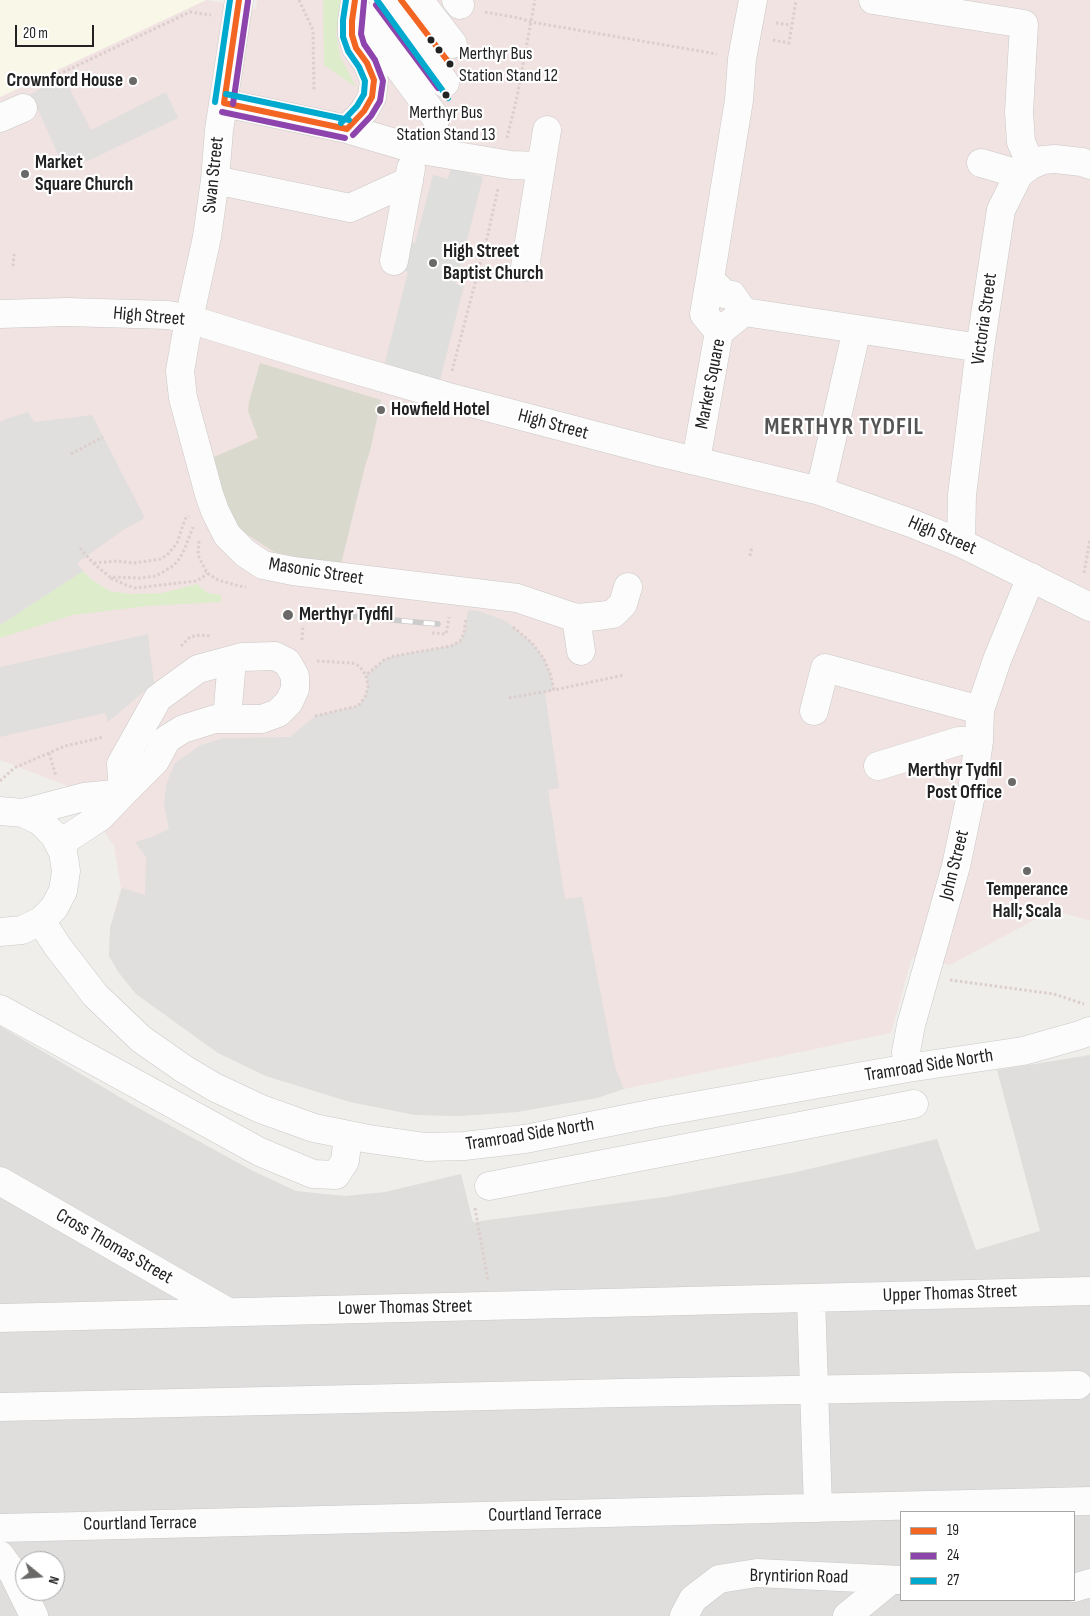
<!DOCTYPE html>
<html>
<head>
<meta charset="utf-8">
<style>
  body { margin:0 }
  #map { position:relative; width:1090px; height:1616px; overflow:hidden; background:#f0eeeb; font-family:"Sofia Sans Condensed",sans-serif }
  canvas { display:block }
  .legend { position:absolute; left:900px; top:1511px; width:175px; height:90px; box-sizing:border-box; background:#fff; border:1px solid #a7a7a7; margin:0; padding:6px 9px; list-style:none; font-size:15px; color:#222 }
  .legend li { display:flex; align-items:center; gap:10px; height:25px }
  .legend b { width:25px; border:1px solid #a7a7a7 }
  .north { position:absolute; left:15px; top:1551px; width:50px; height:50px; box-sizing:border-box; background:#fff; border:1px solid #a7a7a7; border-radius:50%; rotate:107deg; font-size:14px; font-weight:700; line-height:20px; text-align:center; color:#222 }
  .north::after { content:''; display:block; margin:auto; width:18px; height:22px; background:#6a6968; clip-path:polygon(50% 0,100% 100%,50% 72%,0 100%) }
  .scale { position:absolute; left:15px; top:25px; width:79px; height:22px; box-sizing:border-box; border:2px solid #222; border-top:0; padding-left:6px; font-size:15px; line-height:18px; white-space:nowrap; color:#222; -webkit-text-stroke:4px #fff; paint-order:stroke }
</style>
</head>
<body>
<div id="map">
<canvas width="1090" height="1616"></canvas>
<ul class="legend">
<li><b style="height:6px;background:#f26522"></b>19</li>
<li><b style="height:6px;background:#8e44ad"></b>24</li>
<li><b style="height:6px;background:#00a9ce"></b>27</li>
</ul>
<div class="north">N</div>
<div class="scale">20 m</div>
</div>
<script>
const c = document.querySelector('canvas').getContext('2d');
c.lineJoin = 'round';
function fill(path, color) {
  c.fillStyle = color;
  c.fill(path, 'evenodd');
}
function toPath(rows) {
  const path = new Path2D();
  for (const r of rows) {
    path.moveTo(r[0], r[1]);
    for (let i = 2; i < r.length; i += 2) path.lineTo(r[i], r[i + 1]);
  }
  return path;
}
function trace(path, color, width, dash) {
  c.strokeStyle = color;
  c.lineWidth = width;
  c.lineCap = dash ? 'butt' : 'round';
  c.setLineDash(dash || []);
  c.stroke(path);
}
function drawText(font, color, halo, rows, align = 'center') {
  c.font = font + ' "Sofia Sans Condensed",sans-serif';
  c.lineWidth = 4.5;
  c.setLineDash([]);
  c.textBaseline = 'middle';
  c.strokeStyle = halo;
  c.fillStyle = color;
  for (const [text, x, y, turn = 0] of rows) {
    c.save();
    c.translate(x, y);
    c.rotate((+turn || 0) * Math.PI / 180);
    c.textAlign = isNaN(turn) ? turn : align;
    if (halo) c.strokeText(text, 0, 0);
    c.fillText(text, 0, 0);
    c.restore();
  }
}
fill(toPath([
  [0,1026,133,1105,251,1170,296,1191,345,1196,385,1192,461,1174,473,1222,665,1197,792,1173,937,1139,976,1250,1040,1231,997,1070,1090,1055,1090,1616,0,1616],
  [901,1512,1074,1512,1074,1600,901,1600],
  [25,1561,55,1561,55,1591,25,1591]
]), '#dfdedc');
fill(toPath([
  [206,0,256,9,257,0,1090,0,1090,921,1053,910,950,965,912,957,891,1033,624,1089,597,1098,517,1112,460,1116,415,1115,350,1102,266,1076,218,1053,136,994,119,973,109,956,110,928,121,888,114,846,75,789,0,760,0,97]
]), '#f1e3e1');
fill(toPath([
  [0,0,206,0,0,97]
]), '#f8f7e8');
fill(toPath([
  [451,168,483,177,456,284,464,286,440,380,384,366,408,272,403,270,410,242,415,243,433,175,448,179]
]), '#dededc');
fill(toPath([
  [260,363,381,400,370,451,365,466,341,564,296,557,274,552,236,527,227,508,214,457,258,438,248,411,249,402]
]), '#d9d9cd');
fill(toPath([
  [323,0,341,0,341,4,336,33,340,56,356,87,324,65],
  [83,571,92,580,110,591,131,594,163,593,197,584,208,593,221,595,221,602,147,606,73,615,0,638,0,625]
]), '#ddeccb');
fill(toPath([
  [63,76,91,130,166,92,178,118,94,158,65,170,31,94],
  [28,412,34,422,92,415,145,518,123,530,77,563,83,571,0,625,0,422,6,419],
  [468,610,479,611,506,621,532,643,544,659,550,673,554,690,545,692,559,788,548,790,565,899,582,897,615,1067,624,1089,597,1098,517,1112,460,1116,415,1115,350,1102,266,1076,218,1053,136,994,119,973,109,956,110,928,122,888,145,895,146,857,135,842,152,837,169,829,164,804,166,785,175,763,201,745,224,738,290,737,315,716,358,706,365,697,368,687,366,675,384,660,394,656,451,646,460,641,464,633],
  [148,634,154,683,108,722,105,713,0,737,0,667]
]), '#e0dfde');
const minor = toPath([
  [239,0,219,130,215,180,207,237,189,319,180,371,183,398,209,494,215,511,227,535,245,553,263,565,293,571,517,598,576,618,599,616,613,614,623,604,628,587],
  [383,0,445,83],
  [419,0,453,44],
  [456,0,460,5],
  [873,0,1024,24,1019,112,1021,142,1031,165],
  [354,7,436,118],
  [224,103,347,129,415,149,511,165,541,166],
  [0,118,23,108],
  [347,129,364,111,372,97,374,80,367,63,356,48,352,35,352,21,355,0],
  [981,163,1019,174],
  [215,180,350,208,409,181],
  [394,261,411,168],
  [525,267,547,130],
  [710,279,704,314,719,332],
  [744,312,732,295,724,294,710,279,739,100,742,59,753,0],
  [0,314,67,312,168,315,189,319,312,357,445,396,658,452,820,491,911,523,961,543,1090,607],
  [857,329,980,348],
  [696,460,719,332,744,312,857,329,820,491],
  [961,543,962,495,980,348,1001,210,1019,174,1031,165,1043,160,1055,159,1082,162,1090,165],
  [576,618,581,651],
  [275,656,287,662,295,676,295,689,289,702,278,713,262,719,215,719,183,729,167,739,155,761,123,793,121,764,158,698,198,669,242,657,275,656],
  [814,711,825,668,980,710],
  [227,719,232,660],
  [878,766,959,741,979,741],
  [0,811,23,813,40,821,54,835,63,852,66,871,63,891,54,908,41,921,22,930,0,932],
  [23,813,84,797,123,793,100,817,59,844],
  [41,921,58,947,95,995,141,1039,184,1069,214,1087,261,1109,314,1128,369,1139,426,1147,464,1146,525,1139,655,1113,908,1068,1023,1051,1080,1035,1090,1031],
  [0,1009,260,1152,313,1174,336,1175,345,1161,348,1135],
  [908,1068,906,1052,911,1025,956,866,972,790,979,741,980,710,997,660,1031,577],
  [0,1181,228,1312],
  [489,1186,914,1104],
  [811,1298,818,1508],
  [0,1318,1090,1291],
  [0,1407,622,1393,1078,1385],
  [0,1528,1090,1501],
  [0,1555,13,1573,34,1616],
  [1074,1588,1090,1583],
  [684,1616,693,1599,719,1579,757,1573,901,1580],
  [847,1616,891,1580]
]);
trace(minor, '#c9c8c7', 29);
trace(toPath([
  [299,0,313,30,314,92],
  [485,12,519,18,531,22,717,54],
  [776,23,791,25],
  [773,40,789,43,796,0],
  [36,85,190,12,211,15],
  [507,138,517,97,535,0],
  [13,266,14,254],
  [452,371,488,234,498,188],
  [71,454,103,437],
  [199,541,198,555,207,573,218,580,239,586,246,587],
  [80,548,93,563,110,577,140,578,156,576,173,566,180,558,185,548,193,527],
  [750,556,752,546],
  [94,563,117,561,134,563,161,559,168,554,177,543,185,519,189,516],
  [1084,573,1090,539],
  [111,578,126,585,135,588,196,581,203,577,207,573],
  [513,627,532,643,544,659,550,673,554,690,624,675],
  [432,633,446,634,449,617],
  [302,640,303,625],
  [181,646,190,637,200,635,211,636],
  [317,661,352,663,359,666,366,675],
  [509,698,554,690],
  [315,716,358,706,365,697,368,687,366,675,384,660,394,656,451,646,460,641,464,633,466,618],
  [49,753,56,776],
  [0,781,14,768,65,746,104,737],
  [950,980,1054,994,1084,1004],
  [475,1208,488,1281]
]), '#dccecd', 3, [2.5, 2.5]);
trace(minor, '#fdfcfc', 28);
const rail = toPath([
  [336,615,438,624]
]);
trace(rail, '#ccc', 5.5);
trace(rail, '#fff', 4, [11]);
trace(toPath([
  [401,0,450,64],
  [224,103,347,129],
  [224,103,239,0],
  [347,129,364,111,372,97,374,80,367,63,356,48,352,35,352,21,355,0]
]), '#f26522', 6);
trace(toPath([
  [376,5,438,88],
  [233,104,248,1],
  [222,112,345,138],
  [353,135,371,116,380,101,383,81,375,60,364,44,361,34,364,1]
]), '#8e44ad', 6);
trace(toPath([
  [377,0,448,98],
  [226,94,349,120],
  [215,102,230,0],
  [341,123,357,106,364,94,365,81,359,67,348,51,343,37,343,20,346,0]
]), '#00a9ce', 6);
for (const [x, y, r, color] of [
  [431,40,4.5,"#222"],
  [439,50,4.5,"#222"],
  [450,64,4.5,"#222"],
  [133,81,5,"#6a6968"],
  [446,95,4.5,"#222"],
  [25,174,5,"#6a6968"],
  [433,263,5,"#6a6968"],
  [381,410,5,"#6a6968"],
  [288,615,6,"#6a6968"],
  [1012,782,5,"#6a6968"],
  [1027,871,5,"#6a6968"]
]) {
  const dot = new Path2D();
  dot.arc(x, y, r, 0, 2 * Math.PI);
  c.fillStyle = color;
  c.fill(dot);
  trace(dot, '#fff', 2);
}
drawText('18px', '#222', '#fff', [
  ["Merthyr Bus",459,54],
  ["Station Stand 12",459,76],
  ["Merthyr Bus",446,113,"center"],
  ["Station Stand 13",446,135,"center"]
], 'left');
drawText('bold 19px', '#222', '#fff', [
  ["Crownford House",123,81,"right"],
  ["Market",35,163],
  ["Square Church",35,185],
  ["High Street",443,252],
  ["Baptist Church",443,274],
  ["Howfield Hotel",391,410],
  ["Merthyr Tydfil",299,615],
  ["Merthyr Tydfil",1002,771,"right"],
  ["Post Office",1002,793,"right"],
  ["Temperance",1027,890,"center"],
  ["Hall; Scala",1027,912,"center"]
], 'left');
drawText('19px', '#222', '#fff', [
  ["Swan Street",214,175,-84],
  ["High Street",149,317,5],
  ["Victoria Street",985,319,-82],
  ["Market Square",711,384,-79],
  ["High Street",553,425,15],
  ["High Street",942,536,23],
  ["Masonic Street",316,572,9],
  ["John Street",955,865,-76],
  ["Tramroad Side North",929,1066,-9],
  ["Tramroad Side North",530,1135,-9],
  ["Cross Thomas Street",114,1247,30],
  ["Upper Thomas Street",950,1294,-2],
  ["Lower Thomas Street",405,1308,-1],
  ["Courtland Terrace",545,1515,-1],
  ["Courtland Terrace",140,1524,-1],
  ["Bryntirion Road",799,1577,1]
]);
c.letterSpacing = '1px';
drawText('bold 24px', '#555', '#fff', [
  ["MERTHYR TYDFIL",844,428]
]);
c.letterSpacing = '0px';
</script>
</body>
</html>
